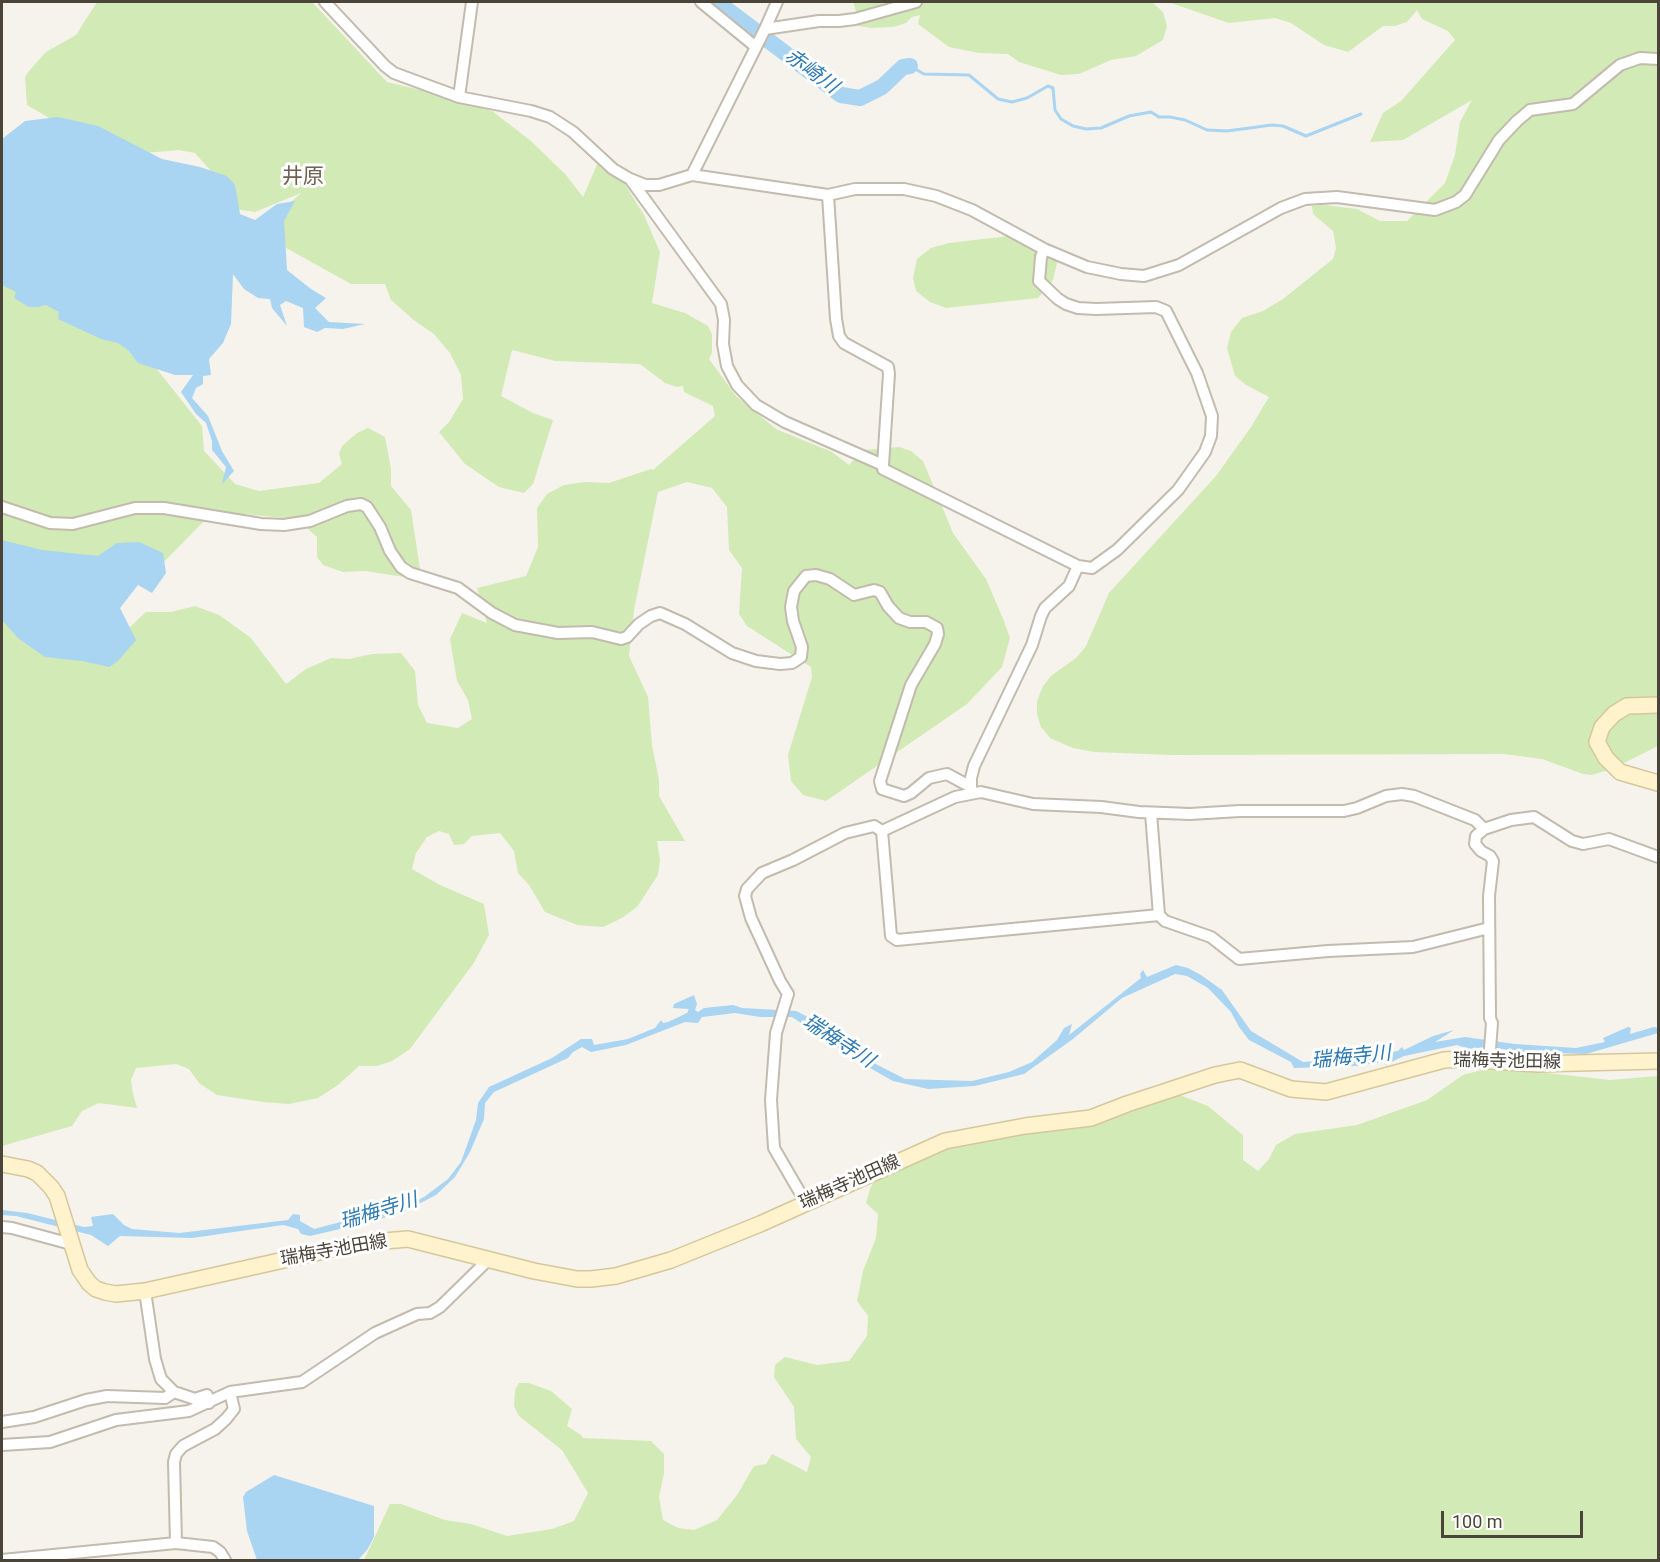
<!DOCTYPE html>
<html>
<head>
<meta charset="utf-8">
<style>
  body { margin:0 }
  #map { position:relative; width:1660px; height:1562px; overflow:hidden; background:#f6f3ec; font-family:Roboto,sans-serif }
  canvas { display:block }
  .frame { position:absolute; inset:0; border:3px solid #4b4439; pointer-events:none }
  .scale { position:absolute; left:1441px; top:1511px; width:142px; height:27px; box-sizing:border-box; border:3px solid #4b4439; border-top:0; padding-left:8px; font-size:18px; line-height:21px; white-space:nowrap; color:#4b4439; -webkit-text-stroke:4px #fff; paint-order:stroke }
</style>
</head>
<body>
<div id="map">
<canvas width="1660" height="1562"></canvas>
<div class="frame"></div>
<div class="scale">100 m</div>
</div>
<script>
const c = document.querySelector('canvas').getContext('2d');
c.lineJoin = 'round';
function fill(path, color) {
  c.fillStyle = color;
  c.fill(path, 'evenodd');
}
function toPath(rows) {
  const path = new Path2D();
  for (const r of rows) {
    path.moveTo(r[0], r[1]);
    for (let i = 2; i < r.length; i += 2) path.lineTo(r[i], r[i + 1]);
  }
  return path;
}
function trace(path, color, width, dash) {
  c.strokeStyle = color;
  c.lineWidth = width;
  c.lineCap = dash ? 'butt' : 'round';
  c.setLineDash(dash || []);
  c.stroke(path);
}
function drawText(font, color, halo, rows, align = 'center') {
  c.font = font + ' Roboto,"Noto Sans JP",sans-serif';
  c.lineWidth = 6;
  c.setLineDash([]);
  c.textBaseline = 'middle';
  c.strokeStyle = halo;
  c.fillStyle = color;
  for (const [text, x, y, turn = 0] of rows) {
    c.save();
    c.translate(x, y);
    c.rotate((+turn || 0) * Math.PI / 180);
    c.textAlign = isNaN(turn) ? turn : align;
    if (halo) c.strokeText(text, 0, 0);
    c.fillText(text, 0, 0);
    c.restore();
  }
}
fill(toPath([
  [97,2,312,2,387,82,450,97,492,111,531,141,566,175,583,197,599,160,619,175,644,215,660,252,652,303,685,313,708,326,712,334,712,353,709,359,736,396,776,429,832,452,849,465,863,450,899,447,911,451,923,461,953,533,986,579,1004,621,1010,638,1002,667,967,704,826,801,803,795,791,781,788,755,812,677,811,667,747,626,739,614,742,568,729,550,727,507,712,488,687,482,658,492,634,610,629,656,648,697,652,745,659,780,659,796,685,841,657,841,660,860,658,875,637,907,622,918,603,927,577,925,545,912,529,885,518,873,514,851,500,833,472,836,464,844,454,845,449,834,439,831,427,837,416,853,412,869,440,885,484,904,489,935,473,964,410,1049,392,1061,377,1066,359,1066,338,1085,318,1098,289,1104,263,1102,217,1095,199,1083,189,1069,176,1064,136,1068,131,1080,133,1094,137,1108,99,1103,82,1111,72,1126,2,1146,2,606,103,652,146,612,171,612,195,606,219,615,251,638,286,684,306,669,331,658,349,659,372,654,401,653,415,671,418,705,427,723,458,728,472,719,468,700,457,681,450,639,462,613,487,623,477,588,526,576,538,547,537,508,547,494,564,485,585,482,609,483,651,469,653,470,715,416,713,406,684,392,683,386,677,387,665,383,640,364,555,361,512,350,501,396,533,413,553,420,533,484,524,493,499,487,465,464,439,432,449,422,463,399,461,375,450,353,434,334,415,321,391,300,385,284,351,284,279,244,281,211,301,193,255,212,228,208,225,187,195,153,179,150,144,153,58,123,27,105,25,77,29,71,46,52,76,35],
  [853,2,1142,2,1153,3,1163,12,1167,26,1163,40,1136,56,1111,60,1079,74,1061,75,1019,62,1008,54,979,53,949,47,918,24,920,15,912,17,906,23,893,27,871,28,853,25,856,11],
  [1168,2,1658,2,1658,746,1614,768,1592,775,1583,774,1542,759,1504,754,1172,755,1094,752,1073,748,1050,738,1041,727,1037,714,1037,701,1043,686,1051,676,1076,658,1086,646,1109,593,1216,476,1251,427,1269,397,1246,385,1235,376,1227,348,1231,332,1242,318,1263,311,1283,299,1333,259,1336,248,1333,231,1313,214,1312,206,1324,205,1357,209,1380,221,1407,221,1445,183,1455,155,1460,122,1472,100,1403,140,1370,142,1383,113,1401,101,1455,40,1448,31,1422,19,1417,10,1407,22,1394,26,1383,26,1348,52,1324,45,1291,23,1275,18,1229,23],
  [1017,235,1055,253,1057,263,1053,280,1038,298,946,308,930,302,916,291,913,278,917,259,931,248,949,243],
  [27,280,148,358,202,426,204,451,235,484,259,491,319,483,342,464,339,454,342,446,357,433,368,428,385,437,391,469,391,486,411,510,420,569,410,578,366,571,343,572,323,565,317,557,317,537,307,528,285,518,243,514,207,518,155,571,2,546,2,282],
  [1493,1067,1610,1080,1658,1076,1658,1560,364,1560,390,1504,401,1504,445,1520,471,1524,507,1536,552,1529,574,1521,588,1493,562,1450,519,1416,514,1406,515,1390,519,1383,529,1383,551,1391,572,1409,567,1426,581,1435,583,1438,651,1441,664,1454,664,1473,659,1497,663,1520,678,1528,694,1530,717,1520,737,1495,754,1466,766,1464,772,1454,807,1472,811,1457,796,1439,794,1407,774,1377,775,1365,785,1357,817,1365,849,1361,867,1336,868,1316,857,1301,863,1271,876,1238,878,1214,866,1203,870,1189,875,1179,952,1131,1045,1132,1177,1094,1208,1106,1243,1135,1243,1160,1258,1171,1269,1159,1276,1145,1295,1134,1357,1125,1427,1100,1463,1075]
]), '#d2eab5');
fill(toPath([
  [58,117,98,126,162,159,200,167,227,176,235,185,240,214,255,220,277,204,295,201,284,221,287,270,311,289,326,298,315,308,329,322,365,324,343,329,325,328,317,332,304,327,303,308,286,301,280,305,287,326,272,308,270,299,258,298,244,289,233,274,231,324,223,343,209,359,211,375,203,376,203,384,196,388,192,398,208,416,222,451,234,471,222,484,226,467,212,450,212,441,206,423,196,414,181,392,193,375,175,375,138,363,129,351,118,343,101,339,58,319,59,312,46,305,38,307,29,307,14,298,16,292,2,285,2,139,25,121],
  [2,540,42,550,98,556,117,543,139,542,163,553,166,573,152,593,138,585,120,608,136,640,118,661,109,667,82,661,45,657,18,638,2,620],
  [1176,965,1188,968,1201,975,1222,990,1251,1031,1303,1062,1361,1058,1398,1051,1402,1047,1404,1050,1433,1036,1454,1030,1435,1042,1465,1037,1515,1044,1576,1048,1605,1042,1603,1038,1628,1027,1631,1028,1630,1034,1654,1027,1658,1028,1658,1033,1586,1054,1525,1052,1486,1047,1469,1049,1457,1045,1404,1056,1385,1065,1388,1061,1356,1066,1294,1068,1291,1062,1249,1040,1239,1027,1231,1012,1208,988,1187,976,1175,974,1122,998,1073,1039,1024,1074,975,1086,928,1089,893,1081,854,1059,792,1017,760,1017,735,1013,702,1017,698,1023,685,1022,626,1045,591,1052,582,1047,573,1052,568,1058,494,1092,485,1103,484,1119,470,1152,455,1177,436,1195,405,1211,374,1221,310,1236,301,1234,298,1229,283,1225,192,1238,120,1236,108,1246,91,1235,16,1216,2,1215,2,1210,27,1213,84,1227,93,1226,91,1217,113,1214,124,1225,132,1229,179,1233,288,1220,293,1214,300,1215,300,1221,314,1229,412,1203,424,1197,448,1179,461,1162,476,1120,478,1103,489,1087,552,1058,581,1039,592,1039,594,1045,628,1039,655,1028,661,1020,663,1023,668,1022,687,1013,689,1009,673,1008,674,1004,694,995,697,1004,695,1010,698,1012,704,1008,733,1005,742,1008,796,1011,808,1017,810,1021,868,1060,905,1079,972,1081,1009,1072,1032,1062,1057,1040,1064,1028,1072,1024,1069,1035,1141,978,1140,974,1143,970,1147,977],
  [274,1475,374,1506,374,1537,367,1550,358,1560,257,1560,247,1531,243,1497,246,1492]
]), '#a9d4f2');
trace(toPath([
  [910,66,924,74,969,75,998,99,1012,102,1027,98,1048,86,1053,88,1055,110,1061,119,1073,126,1086,129,1101,128,1129,116,1151,112,1159,117,1170,117,1185,120,1207,130,1227,131,1272,125,1283,126,1306,136,1361,114]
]), '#a9d4f2', 3);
trace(toPath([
  [717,2,841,95,860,98,882,87,903,67,910,66]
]), '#a9d4f2', 16);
const street = toPath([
  [325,2,385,66,394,73,459,97,531,111,550,117,573,132,613,169,630,179,645,185,659,185,692,175,828,195,855,189,904,189,936,196,972,210,1044,249,1087,267,1121,274,1144,276,1179,265,1281,208,1305,199,1337,197,1435,210,1456,202,1465,195,1499,140,1517,121,1530,110,1573,104,1620,65,1640,58,1658,59],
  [701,2,756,47],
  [765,29,819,21,839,21,855,19,916,2],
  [459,97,472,2],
  [692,175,765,29,777,2],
  [630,179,721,304,724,320,723,344,727,366,737,385,756,405,785,422,883,465,883,469,1078,566,1092,568,1117,550,1178,490,1205,452,1211,436,1212,416,1197,373,1166,311,1156,307,1096,309,1078,308,1066,304,1058,299,1039,281,1041,257,1044,249],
  [828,195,836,319,839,336,844,343,888,367,889,374,883,465],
  [2,507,50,523,73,524,135,508,164,508,261,524,284,525,310,521,347,506,361,504,367,507,380,527,390,551,401,567,410,573,458,588,492,613,515,625,558,633,592,632,621,639,627,637,639,624,651,616,660,613,685,624,732,653,756,661,780,664,792,663,801,657,802,647,793,621,791,607,794,591,806,576,816,575,830,579,854,595,874,590,880,592,888,606,899,618,910,622,926,622,937,628,938,634,935,644,911,685,880,781,882,789,904,796,911,793,929,778,947,774,971,787],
  [971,790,971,778,974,766,1032,645,1041,616,1045,608,1069,586,1078,566],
  [1151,813,1159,915,1165,921,1211,937,1239,959,1328,951,1413,947,1489,928],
  [882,831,955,797,981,792,1033,804,1101,807,1139,812,1190,814,1240,811,1344,811,1357,808,1386,796,1402,794,1414,796,1475,820,1484,829],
  [1489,1062,1492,1023,1490,1018,1489,896,1493,861,1490,856,1481,851,1475,844,1476,836,1484,829,1511,820,1534,817,1572,841,1583,844,1609,839,1658,857],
  [806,1203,774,1148,771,1100,776,1033,788,994,780,981,751,918,745,896,747,889,762,873,793,860,845,833,874,826,882,831,891,936,897,940,1159,915],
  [2,1227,12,1228,71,1244],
  [145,1291,155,1359,161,1379,174,1392,195,1399,207,1395,209,1403],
  [2,1422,34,1417,86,1400,107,1396,165,1398,174,1392],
  [2,1445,50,1442,116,1420,189,1411,230,1392,302,1382,375,1333,417,1314,430,1313,440,1307,484,1264,485,1260],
  [176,1543,174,1462,176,1454,183,1446,215,1429,226,1419,234,1409,230,1392],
  [2,1560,176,1543,213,1547,220,1552,225,1560]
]);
const secondary = toPath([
  [1658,705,1627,706,1614,714,1602,727,1597,742,1606,758,1620,772,1658,783],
  [2,1164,28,1169,37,1173,51,1187,57,1196,80,1270,89,1283,96,1289,105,1292,116,1294,145,1291,360,1243,408,1239,534,1271,577,1279,591,1279,616,1276,671,1260,760,1224,945,1141,1025,1126,1091,1118,1127,1104,1215,1075,1240,1070,1291,1089,1326,1092,1444,1060,1462,1059,1537,1064,1658,1061]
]);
trace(street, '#c2bbae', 14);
trace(secondary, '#d6c79b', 18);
trace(street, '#fff', 10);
trace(secondary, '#fff3cd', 15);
drawText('18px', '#4b4439', '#fff', [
  ["瑞梅寺池田線",1507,1062,1],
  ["瑞梅寺池田線",850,1183,-24],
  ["瑞梅寺池田線",334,1251,-10]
]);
drawText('italic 20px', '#2e7ab2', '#fff', [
  ["赤崎川",811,72,36],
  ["瑞梅寺川",838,1042,33],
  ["瑞梅寺川",1351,1058,-6],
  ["瑞梅寺川",379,1212,-17]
]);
drawText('21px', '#6e6250', '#fff', [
  ["井原",303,178]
]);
</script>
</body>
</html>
